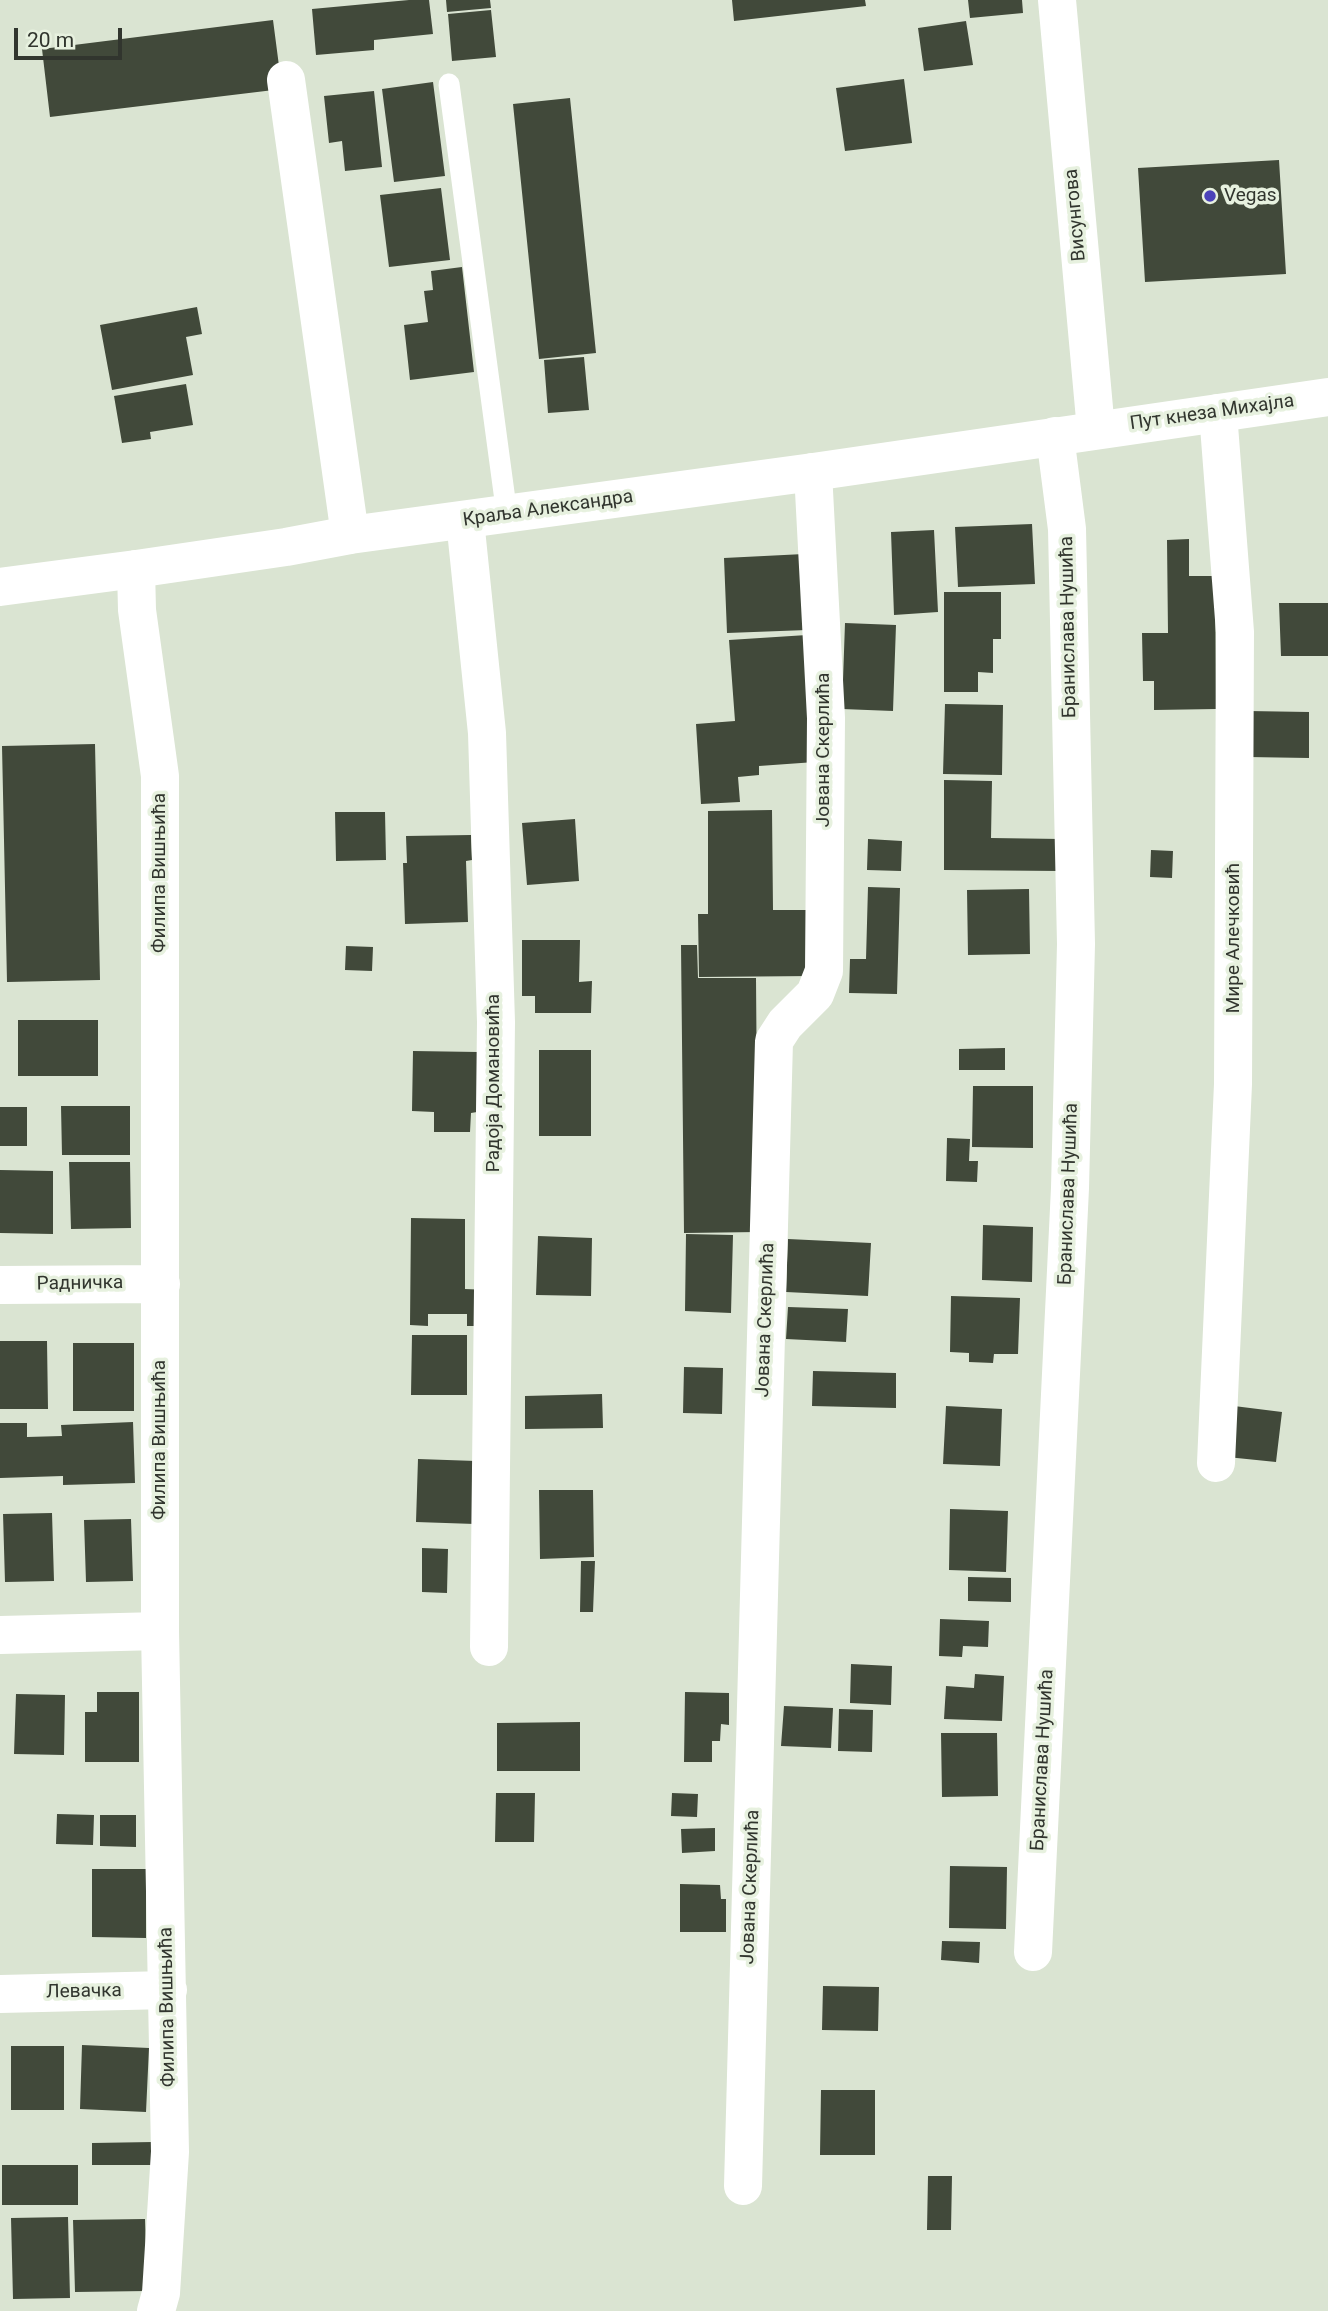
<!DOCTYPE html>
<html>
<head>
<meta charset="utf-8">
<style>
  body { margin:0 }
  #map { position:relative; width:1328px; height:2311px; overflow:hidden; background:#dae4d2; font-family:Roboto,sans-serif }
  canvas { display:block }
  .scale { position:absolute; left:14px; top:28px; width:108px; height:32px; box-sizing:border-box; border:4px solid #31352e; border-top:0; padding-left:9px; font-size:21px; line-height:24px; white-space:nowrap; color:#31352e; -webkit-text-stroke:5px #e7f1df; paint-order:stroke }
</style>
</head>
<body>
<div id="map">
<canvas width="1328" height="2311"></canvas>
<div class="scale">20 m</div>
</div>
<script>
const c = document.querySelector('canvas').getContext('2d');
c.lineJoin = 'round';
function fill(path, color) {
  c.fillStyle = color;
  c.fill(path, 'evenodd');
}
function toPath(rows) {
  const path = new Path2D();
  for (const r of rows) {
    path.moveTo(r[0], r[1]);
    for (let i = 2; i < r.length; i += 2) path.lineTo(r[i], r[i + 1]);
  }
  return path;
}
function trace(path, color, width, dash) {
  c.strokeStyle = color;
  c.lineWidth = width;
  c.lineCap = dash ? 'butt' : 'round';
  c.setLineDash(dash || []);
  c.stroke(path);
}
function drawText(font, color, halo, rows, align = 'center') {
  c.font = font + ' Roboto,sans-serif';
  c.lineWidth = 7;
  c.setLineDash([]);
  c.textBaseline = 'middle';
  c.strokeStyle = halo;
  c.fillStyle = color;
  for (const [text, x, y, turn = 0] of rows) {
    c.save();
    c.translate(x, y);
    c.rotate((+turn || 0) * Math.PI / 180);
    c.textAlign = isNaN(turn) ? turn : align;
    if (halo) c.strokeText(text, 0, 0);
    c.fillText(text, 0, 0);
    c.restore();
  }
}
fill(toPath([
  [409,0,429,0,433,34,374,40,374,50,316,55,312,9],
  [446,0,490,0,491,8,447,12],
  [732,0,865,0,866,6,734,21],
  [968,0,1022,0,1023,13,970,18],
  [491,10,496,57,452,61,448,14],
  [273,20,282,89,50,117,42,49],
  [966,21,973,65,924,71,918,28],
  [904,79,912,143,845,151,836,88],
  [433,82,445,176,394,182,382,89],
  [374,91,382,167,345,171,342,141,329,143,324,96],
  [570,98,596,353,539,359,513,104],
  [1279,160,1286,274,1145,282,1138,168],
  [441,188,450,260,389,267,380,195],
  [462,267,474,372,410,380,404,325,428,322,424,291,433,290,431,271],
  [197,307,202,334,186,337,193,375,112,390,100,325],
  [584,357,589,410,548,413,544,360],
  [186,384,193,425,150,432,151,439,122,443,114,396],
  [1032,524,1035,584,958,587,955,527],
  [934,530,938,612,894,615,891,532],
  [1189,539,1189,576,1215,576,1216,709,1154,710,1154,681,1143,681,1142,633,1168,633,1167,540],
  [804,554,807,630,727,633,724,558],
  [944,592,1001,592,1001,639,993,639,993,673,978,672,978,692,944,692],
  [1279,603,1328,603,1328,656,1281,656],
  [845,623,896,625,893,711,842,709],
  [807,635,815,762,759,766,759,775,738,777,740,802,701,804,696,724,735,721,729,640],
  [945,704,1003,705,1002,775,943,774],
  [1248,711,1309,712,1309,758,1248,757],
  [95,744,100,980,7,982,2,746],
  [944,780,992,781,991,838,1061,839,1060,871,944,870],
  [772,810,773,910,812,910,813,976,699,977,698,914,708,914,708,811],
  [335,812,385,812,386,860,336,861],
  [575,819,579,881,527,885,522,823],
  [471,835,472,860,466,861,468,922,405,924,403,863,407,863,406,836],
  [868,839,902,841,901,871,867,870],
  [1151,850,1173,851,1172,878,1150,877],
  [868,887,900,888,897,994,849,993,850,959,866,959],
  [1029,889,1030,954,968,955,967,890],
  [522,940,580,940,579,982,592,981,591,1013,535,1013,535,996,522,996],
  [681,945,697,945,698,978,756,978,758,1232,684,1233],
  [346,946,373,947,372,971,345,970],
  [18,1020,98,1020,98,1076,18,1076],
  [1005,1048,1005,1070,959,1070,959,1049],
  [539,1050,591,1050,591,1136,539,1136],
  [413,1051,478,1052,477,1112,471,1113,470,1132,434,1132,434,1112,412,1111],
  [973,1086,1033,1086,1033,1148,972,1147],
  [61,1106,130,1106,130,1155,62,1155],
  [0,1107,27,1107,27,1146,0,1146],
  [947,1138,970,1139,969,1161,978,1161,977,1182,946,1181],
  [69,1162,130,1162,131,1228,71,1229],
  [0,1170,53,1171,53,1234,0,1233],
  [411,1218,465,1219,465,1289,489,1290,489,1326,467,1326,467,1314,428,1314,428,1326,410,1325],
  [983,1225,1033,1227,1032,1282,982,1280],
  [686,1234,733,1235,731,1313,685,1311],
  [538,1236,592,1238,591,1296,536,1295],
  [788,1239,871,1243,868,1296,786,1292],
  [951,1296,1020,1298,1018,1354,994,1354,993,1363,969,1362,969,1353,950,1352],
  [788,1307,848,1309,846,1342,786,1339],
  [412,1335,467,1335,467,1395,411,1395],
  [0,1341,47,1341,48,1409,0,1409],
  [73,1343,134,1343,134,1411,73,1411],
  [684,1367,723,1368,722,1414,683,1413],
  [813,1371,896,1373,896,1408,812,1406],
  [602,1394,603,1428,525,1429,525,1396],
  [946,1406,1002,1409,1000,1466,943,1464],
  [1234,1406,1282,1412,1276,1462,1227,1457],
  [133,1422,135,1483,63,1485,63,1476,0,1478,0,1423,27,1423,27,1437,62,1436,61,1425],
  [418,1459,476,1461,475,1524,416,1522],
  [539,1490,593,1490,594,1557,540,1559],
  [950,1509,1008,1511,1006,1572,949,1570],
  [52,1513,54,1581,5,1582,3,1514],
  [131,1519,133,1581,86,1582,84,1520],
  [422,1548,448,1549,447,1593,422,1592],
  [581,1561,595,1561,593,1612,580,1612],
  [968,1577,1011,1578,1011,1602,968,1601],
  [940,1619,989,1621,988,1647,963,1646,962,1657,939,1656],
  [851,1664,892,1666,891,1705,850,1703],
  [975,1674,1004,1676,1002,1721,944,1719,946,1686,974,1688],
  [97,1692,139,1692,139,1762,85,1762,85,1712,97,1712],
  [685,1692,729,1693,729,1725,721,1724,720,1741,712,1741,712,1762,684,1762],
  [16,1694,65,1695,64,1755,14,1754],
  [784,1706,833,1708,831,1748,781,1746],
  [839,1709,873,1710,872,1752,838,1751],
  [580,1722,580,1771,497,1771,497,1723],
  [941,1733,997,1733,998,1796,942,1797],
  [496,1793,535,1793,534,1842,495,1842],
  [672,1793,698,1794,697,1817,671,1816],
  [57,1814,94,1815,93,1845,56,1844],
  [100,1815,136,1815,136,1847,100,1846],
  [715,1828,715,1851,682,1853,681,1829],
  [950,1866,1007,1867,1006,1929,949,1928],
  [92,1869,146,1869,146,1938,92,1937],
  [680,1884,720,1885,721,1899,726,1899,726,1932,680,1932],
  [942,1941,980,1942,979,1963,941,1960],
  [823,1986,879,1987,878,2031,822,2030],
  [82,2045,149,2048,146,2112,80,2109],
  [11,2046,64,2046,64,2110,11,2110],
  [821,2090,875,2090,875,2155,820,2155],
  [153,2142,153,2165,92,2165,92,2143],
  [2,2165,78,2165,78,2205,2,2205],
  [928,2176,952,2176,951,2230,927,2230],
  [68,2217,70,2298,13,2299,11,2218],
  [145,2219,147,2291,75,2292,73,2220]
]), '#41493a');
trace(toPath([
  [449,84,507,515]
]), '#fff', 21);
trace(toPath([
  [1057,0,1096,430],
  [286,80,350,535],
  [465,520,487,733,496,1022,489,1647],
  [136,569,137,610,160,776,160,1631,170,2152,161,2293,156,2311],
  [0,1285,161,1284],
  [1216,1463,1233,1084,1235,632,1218,413],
  [0,1635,160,1631],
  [1033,1952,1070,1188,1076,944,1067,529,1055,436],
  [0,1994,168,1990],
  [743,2186,774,1041,785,1024,815,994,824,971,826,718,813,472]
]), '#fff', 38);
trace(toPath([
  [0,587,136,569,286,547,350,535,813,472,1328,397]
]), '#fff', 38);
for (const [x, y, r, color] of [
  [1210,196,7,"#4b42b9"]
]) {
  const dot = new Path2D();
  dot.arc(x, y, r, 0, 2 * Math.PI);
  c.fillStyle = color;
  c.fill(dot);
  trace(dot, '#e7f1df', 2.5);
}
drawText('19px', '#31352e', '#e7f1df', [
  ["Vegas",1224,196]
], 'left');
drawText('19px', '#31352e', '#e7f1df', [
  ["Висунгова",1076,215,-95],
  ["Пут кнеза Михајла",1212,413,-8],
  ["Краља Александра",548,509,-8],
  ["Бранислава Нушића",1069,627,-91],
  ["Јована Скерлића",824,750,-90],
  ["Филипа Вишњића",160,873,-90],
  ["Мире Алечковић",1234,938,-90],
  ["Радоја Домановића",494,1083,-90],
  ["Бранислава Нушића",1069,1194,-88],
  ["Радничка",80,1284,-1],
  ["Јована Скерлића",766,1320,-88],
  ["Филипа Вишњића",160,1440,-90],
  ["Бранислава Нушића",1043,1760,-87],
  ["Јована Скерлића",751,1887,-88],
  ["Левачка",84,1992,-1],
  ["Филипа Вишњића",168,2007,-91]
]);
</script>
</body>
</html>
